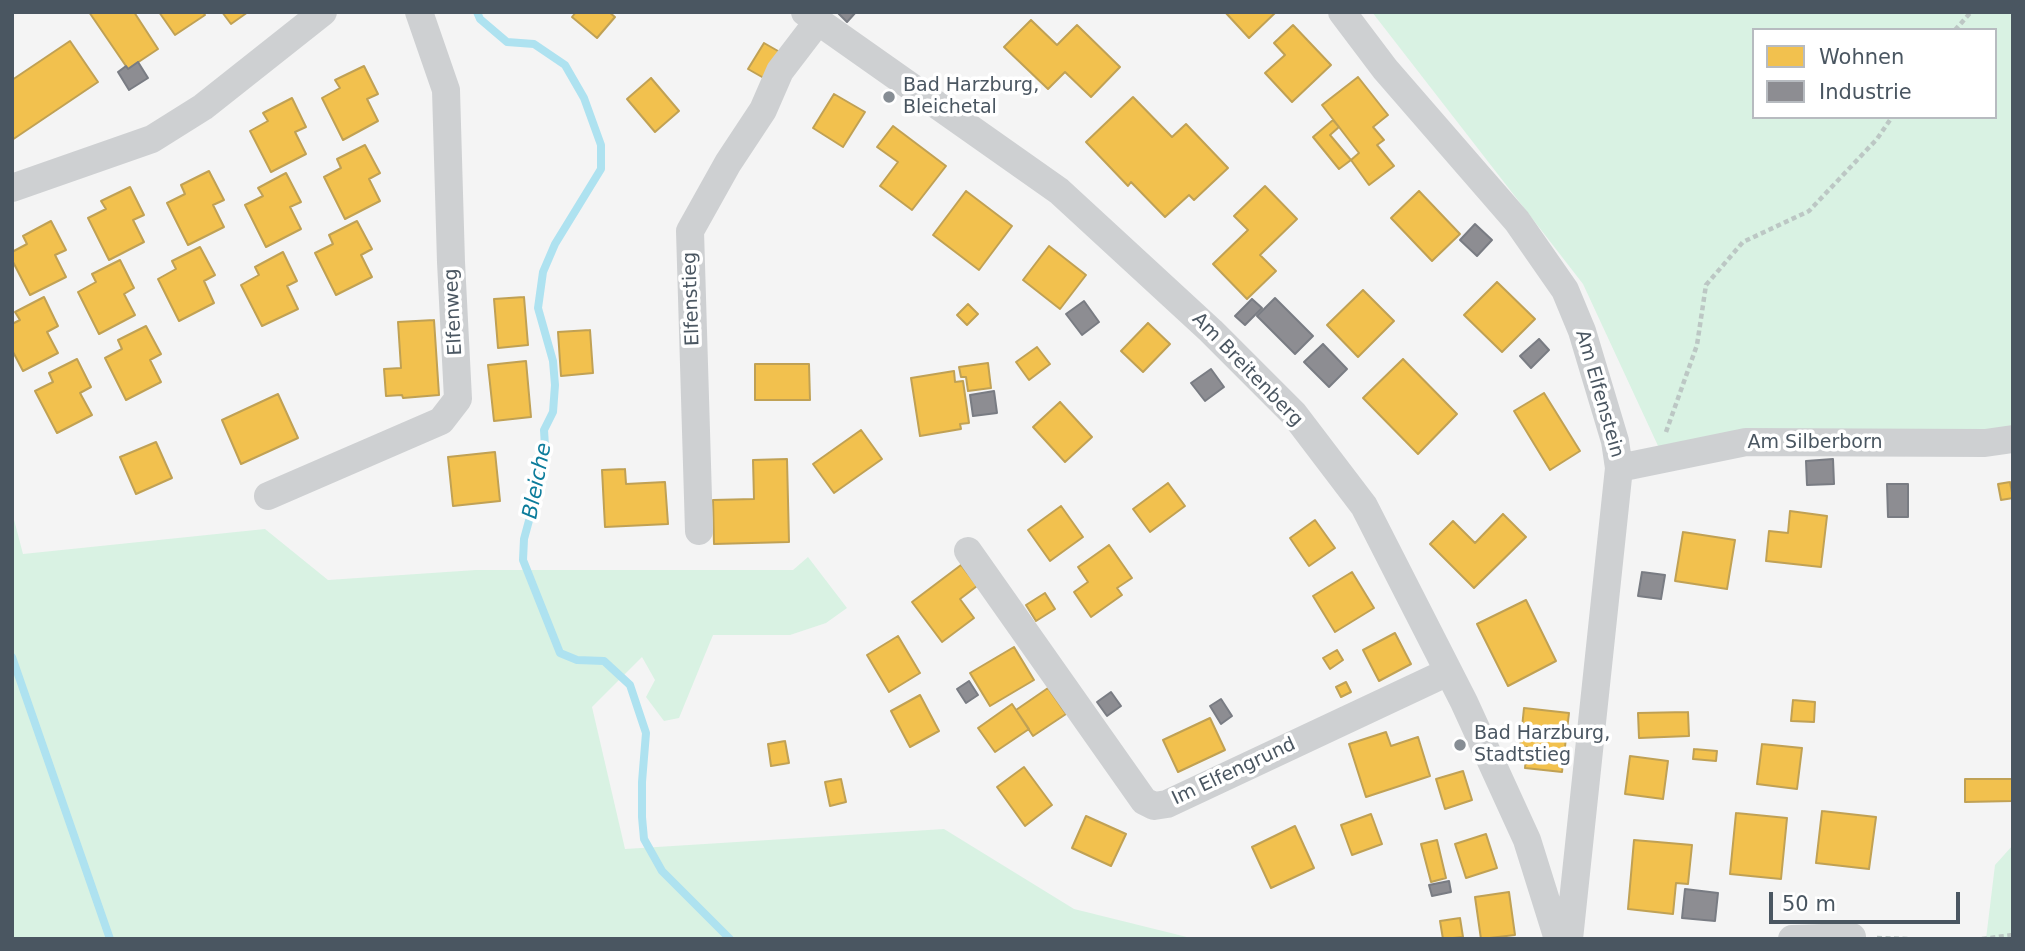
<!DOCTYPE html>
<html>
<head>
<meta charset="utf-8">
<style>
  body { margin:0 }
  #map { position:relative; width:2025px; height:951px; overflow:hidden; background:#f4f4f4; font-family:"DejaVu Sans",sans-serif }
  canvas { display:block }
  .frame { position:absolute; inset:0; border:14px solid #4a5661; pointer-events:none }
  .legend { position:absolute; left:1752px; top:28px; width:245px; height:91px; box-sizing:border-box; background:#fff; border:2px solid #b7bbc0; margin:0; padding:9px 12px; list-style:none; font-size:21px; color:#4a5661 }
  .legend li { display:flex; align-items:center; gap:14px; height:35px }
  .legend b { width:35px; border:2px solid #b7bbc0 }
  .scale { position:absolute; left:1769px; top:892px; width:191px; height:32px; box-sizing:border-box; border:4px solid #4a5661; border-top:0; padding-left:9px; font-size:21px; line-height:24px; white-space:nowrap; color:#4a5661; -webkit-text-stroke:5px #fff; paint-order:stroke }
</style>
</head>
<body>
<div id="map">
<canvas width="2025" height="951"></canvas>
<div class="frame"></div>
<ul class="legend">
<li><b style="height:19px;background:#f2c14e"></b>Wohnen</li>
<li><b style="height:19px;background:#8d8d92"></b>Industrie</li>
</ul>
<div class="scale">50 m</div>
</div>
<script>
const c = document.querySelector('canvas').getContext('2d');
c.lineJoin = 'round';
function fill(path, color) {
  c.fillStyle = color;
  c.fill(path, 'evenodd');
}
function toPath(rows) {
  const path = new Path2D();
  for (const r of rows) {
    path.moveTo(r[0], r[1]);
    for (let i = 2; i < r.length; i += 2) path.lineTo(r[i], r[i + 1]);
  }
  return path;
}
function trace(path, color, width, dash) {
  c.strokeStyle = color;
  c.lineWidth = width;
  c.lineCap = dash ? 'butt' : 'round';
  c.setLineDash(dash || []);
  c.stroke(path);
}
function drawText(font, color, halo, rows, align = 'center') {
  c.font = font + ' "DejaVu Sans",sans-serif';
  c.lineWidth = 7;
  c.setLineDash([]);
  c.textBaseline = 'middle';
  c.strokeStyle = halo;
  c.fillStyle = color;
  for (const [text, x, y, turn = 0] of rows) {
    c.save();
    c.translate(x, y);
    c.rotate((+turn || 0) * Math.PI / 180);
    c.textAlign = isNaN(turn) ? turn : align;
    if (halo) c.strokeText(text, 0, 0);
    c.fillText(text, 0, 0);
    c.restore();
  }
}
fill(toPath([
  [1372,12,2013,12,2013,428,1659,448,1583,284],
  [1754,30,1995,30,1995,117,1754,117],
  [12,512,23,554,265,529,328,580,476,570,793,570,808,557,847,608,826,623,790,635,713,635,679,718,664,721,646,697,655,680,642,657,592,707,625,849,944,829,1074,909,1195,939,12,939],
  [2013,845,2013,939,1986,939,1995,865]
]), '#d9f2e3');
const homes = toPath([
  [89,12,134,12,158,49,128,69,89,12],
  [159,12,203,12,205,15,175,35,159,12],
  [222,12,248,12,231,24,222,12],
  [576,12,609,12,615,17,597,38,572,17,576,12],
  [1225,12,1276,12,1249,38,1225,12],
  [1031,20,1057,45,1077,25,1120,67,1091,97,1065,72,1048,89,1004,47,1031,20],
  [1293,25,1331,65,1292,102,1265,73,1285,55,1274,43,1293,25],
  [70,41,98,82,12,140,12,80,70,41],
  [764,43,785,55,769,81,748,69,764,43],
  [364,66,378,94,367,99,378,121,343,140,322,98,340,88,335,80,364,66],
  [1358,77,1388,115,1373,127,1384,140,1377,145,1394,166,1369,185,1351,160,1359,153,1322,105,1358,77],
  [651,78,679,111,655,132,627,99,651,78],
  [834,94,865,112,843,147,813,128,834,94],
  [1133,97,1172,137,1186,124,1228,168,1194,200,1189,195,1165,217,1131,182,1128,186,1086,142,1133,97],
  [292,98,306,127,295,132,306,154,271,172,250,131,268,121,263,113,292,98],
  [1333,120,1339,127,1330,135,1351,160,1339,169,1313,137,1333,120],
  [893,126,946,166,912,210,880,186,898,162,877,147,893,126],
  [365,145,380,173,369,179,380,201,345,219,324,177,341,168,337,159,365,145],
  [209,171,224,200,213,205,224,227,188,245,167,203,185,194,181,185,209,171],
  [286,173,301,202,290,207,301,229,266,247,245,205,263,196,258,188,286,173],
  [1265,186,1297,219,1260,255,1276,271,1247,299,1213,264,1248,230,1234,216,1265,186],
  [130,187,144,215,133,220,144,242,109,260,88,218,106,209,101,201,130,187],
  [966,191,1012,226,979,270,933,235,966,191],
  [1419,191,1460,234,1432,261,1391,218,1419,191],
  [51,221,66,250,55,255,66,277,30,295,12,260,12,252,27,244,23,236,51,221],
  [357,221,372,249,361,255,372,277,336,295,315,253,333,244,329,235,357,221],
  [1049,246,1086,275,1060,309,1023,280,1049,246],
  [200,247,215,275,204,281,214,303,179,321,158,279,176,269,172,261,200,247],
  [283,252,297,281,287,286,298,309,262,326,241,285,259,275,255,267,283,252],
  [120,260,134,288,124,294,135,315,99,334,78,292,96,282,92,274,120,260],
  [1497,282,1535,319,1502,352,1464,315,1497,282],
  [1363,290,1394,321,1358,357,1327,325,1363,290],
  [44,297,58,326,47,332,58,353,23,371,12,350,12,324,20,320,15,312,44,297],
  [524,297,528,345,498,348,494,299,524,297],
  [968,304,978,314,967,325,957,315,968,304],
  [434,320,439,395,403,398,402,395,386,396,384,369,401,368,398,322,434,320],
  [1148,323,1170,344,1143,372,1121,351,1148,323],
  [146,326,161,354,150,360,161,382,126,400,105,358,122,349,118,340,146,326],
  [590,330,593,373,561,376,558,332,590,330],
  [1037,347,1050,364,1029,380,1016,362,1037,347],
  [77,359,91,387,80,393,92,415,57,433,35,391,53,382,49,373,77,359],
  [1403,359,1457,414,1418,454,1363,398,1403,359],
  [526,361,531,417,494,421,488,365,526,361],
  [988,363,991,388,968,391,966,377,961,377,959,367,988,363],
  [755,364,809,364,810,400,755,400,755,364],
  [954,371,955,382,963,381,969,423,960,424,961,429,920,436,911,378,954,371],
  [1544,393,1580,451,1550,470,1514,411,1544,393],
  [278,394,298,438,241,464,222,420,278,394],
  [1060,402,1092,437,1065,462,1033,427,1060,402],
  [861,430,882,459,834,493,813,464,861,430],
  [156,442,172,478,136,494,120,457,156,442],
  [495,452,500,501,453,506,448,457,495,452],
  [787,459,789,542,714,544,713,500,754,499,753,460,787,459],
  [625,469,626,484,665,482,668,524,605,527,602,470,625,469],
  [2010,482,2013,498,2001,500,1998,484,2010,482],
  [1168,483,1185,506,1150,532,1133,509,1168,483],
  [1061,506,1083,537,1050,561,1028,530,1061,506],
  [1790,511,1827,516,1821,567,1766,561,1769,531,1788,533,1790,511],
  [1503,514,1526,537,1474,588,1430,544,1453,521,1475,543,1503,514],
  [1315,520,1335,548,1309,566,1290,538,1315,520],
  [1683,532,1735,540,1727,589,1675,581,1683,532],
  [1109,545,1132,578,1117,588,1122,595,1091,617,1074,592,1088,582,1078,567,1109,545],
  [961,565,977,586,960,599,974,618,942,642,912,602,961,565],
  [1352,572,1374,608,1335,632,1313,596,1352,572],
  [1045,593,1055,609,1036,621,1026,605,1045,593],
  [1526,600,1556,661,1508,686,1477,624,1526,600],
  [1395,633,1411,664,1379,681,1363,650,1395,633],
  [898,636,920,673,889,692,867,655,898,636],
  [1014,647,1034,680,990,706,970,673,1014,647],
  [1337,650,1343,660,1330,669,1323,658,1337,650],
  [1346,682,1351,692,1341,697,1336,687,1346,682],
  [1048,688,1066,714,1033,736,1016,710,1048,688],
  [920,695,939,731,910,747,891,711,920,695],
  [1793,700,1815,702,1814,722,1791,721,1793,700],
  [1012,704,1029,729,995,752,978,728,1012,704],
  [1524,708,1569,713,1562,772,1525,768,1527,747,1520,747,1524,708],
  [1688,712,1689,736,1639,738,1638,713,1688,712],
  [1210,718,1225,750,1178,772,1163,740,1210,718],
  [1386,732,1391,746,1418,737,1430,776,1366,797,1349,744,1386,732],
  [785,741,789,763,771,766,768,744,785,741],
  [1762,744,1802,748,1797,789,1757,784,1762,744],
  [1694,749,1717,751,1716,761,1693,759,1694,749],
  [1630,756,1668,761,1663,799,1625,794,1630,756],
  [1024,767,1052,805,1025,826,997,787,1024,767],
  [1463,771,1472,800,1445,809,1436,779,1463,771],
  [841,779,846,802,830,806,825,782,841,779],
  [1965,779,2013,779,2013,801,1965,802,1965,779],
  [1822,811,1876,817,1869,869,1816,863,1822,811],
  [1736,813,1787,818,1781,879,1730,874,1736,813],
  [1371,814,1382,844,1352,855,1341,825,1371,814],
  [1086,816,1126,834,1111,866,1072,848,1086,816],
  [1295,826,1314,868,1271,888,1252,847,1295,826],
  [1486,834,1497,868,1466,878,1455,844,1486,834],
  [1437,840,1446,878,1431,882,1421,844,1437,840],
  [1634,840,1692,845,1688,884,1676,883,1673,914,1628,909,1634,840],
  [1509,892,1515,935,1481,939,1475,897,1509,892],
  [1460,918,1463,937,1443,939,1440,921,1460,918]
]);
fill(homes, '#f2c14e');
trace(homes, '#c0a154', 2);
const industry = toPath([
  [837,12,856,12,847,22,837,12],
  [138,62,148,78,129,90,118,72,126,66,128,69,138,62],
  [1475,224,1492,240,1477,256,1460,240,1475,224],
  [1275,298,1313,336,1295,354,1257,316,1275,298],
  [1252,299,1262,308,1245,325,1235,316,1252,299],
  [1084,301,1099,322,1082,335,1066,314,1084,301],
  [1539,339,1549,350,1531,368,1520,356,1539,339],
  [1323,344,1347,369,1329,387,1304,362,1323,344],
  [1211,369,1224,387,1205,401,1191,383,1211,369],
  [994,391,997,413,973,416,970,395,994,391],
  [1833,459,1834,484,1807,485,1806,461,1833,459],
  [1887,484,1908,484,1908,517,1888,517,1887,484],
  [1642,572,1665,575,1661,599,1638,596,1642,572],
  [969,681,978,695,966,703,957,689,969,681],
  [1111,692,1121,706,1107,716,1097,702,1111,692],
  [1221,699,1232,716,1221,724,1210,706,1221,699],
  [1449,881,1451,892,1432,896,1429,885,1449,881],
  [1685,889,1718,893,1715,921,1682,918,1685,889]
]);
fill(industry, '#8d8d92');
trace(industry, '#797c83', 2);
trace(toPath([
  [477,12,480,19,507,42,534,44,565,65,584,98,601,145,601,169,555,244,543,272,538,308,553,361,555,385,553,412,544,430,545,446,537,491,524,539,523,560,560,653,577,660,604,661,630,685,646,733,642,782,642,817,644,839,662,871,730,939],
  [12,657,110,939]
]), '#aee2f0', 8);
trace(toPath([
  [1955,30,1971,12],
  [1666,432,1697,345,1706,285,1743,242,1809,211,1877,139,1892,117],
  [1877,938,1908,939],
  [1982,939,2013,935]
]), '#bcc7c4', 4.5, [5, 3.5]);
trace(toPath([
  [805,12,1059,191,1211,331,1294,414,1364,506,1464,702,1527,840,1558,939],
  [1342,12,1385,69,1517,221,1565,290,1582,331,1615,441,1619,468,1569,939],
  [12,188,152,139,203,107,323,12],
  [1619,468,1746,442,1985,443,2013,439],
  [268,496,441,421,458,399,451,262,446,90,419,12],
  [699,531,690,231,728,163,763,110,780,71,819,20],
  [968,551,1144,801,1154,806,1167,804,1448,672],
  [1792,939,1852,937]
]), '#ced0d2', 28);
for (const [x, y, r, color] of [
  [889,97,7,"#868d94"],
  [1460,745,7,"#868d94"]
]) {
  const dot = new Path2D();
  dot.arc(x, y, r, 0, 2 * Math.PI);
  c.fillStyle = color;
  c.fill(dot);
  trace(dot, '#fff', 2.5);
}
drawText('19px', '#4a5661', '#fff', [
  ["Bad Harzburg,",903,86],
  ["Bleichetal",903,108],
  ["Bad Harzburg,",1474,734],
  ["Stadtstieg",1474,756]
], 'left');
drawText('19px', '#4a5661', '#fff', [
  ["Elfenstieg",692,299,-92],
  ["Elfenweg",454,312,-93],
  ["Am Breitenberg",1247,370,46],
  ["Am Elfenstein",1599,394,74],
  ["Am Silberborn",1815,443],
  ["Im Elfengrund",1234,772,-25]
]);
drawText('italic 21px', '#0c7c9b', '#fff', [
  ["Bleiche",538,481,-79]
]);
</script>
</body>
</html>
